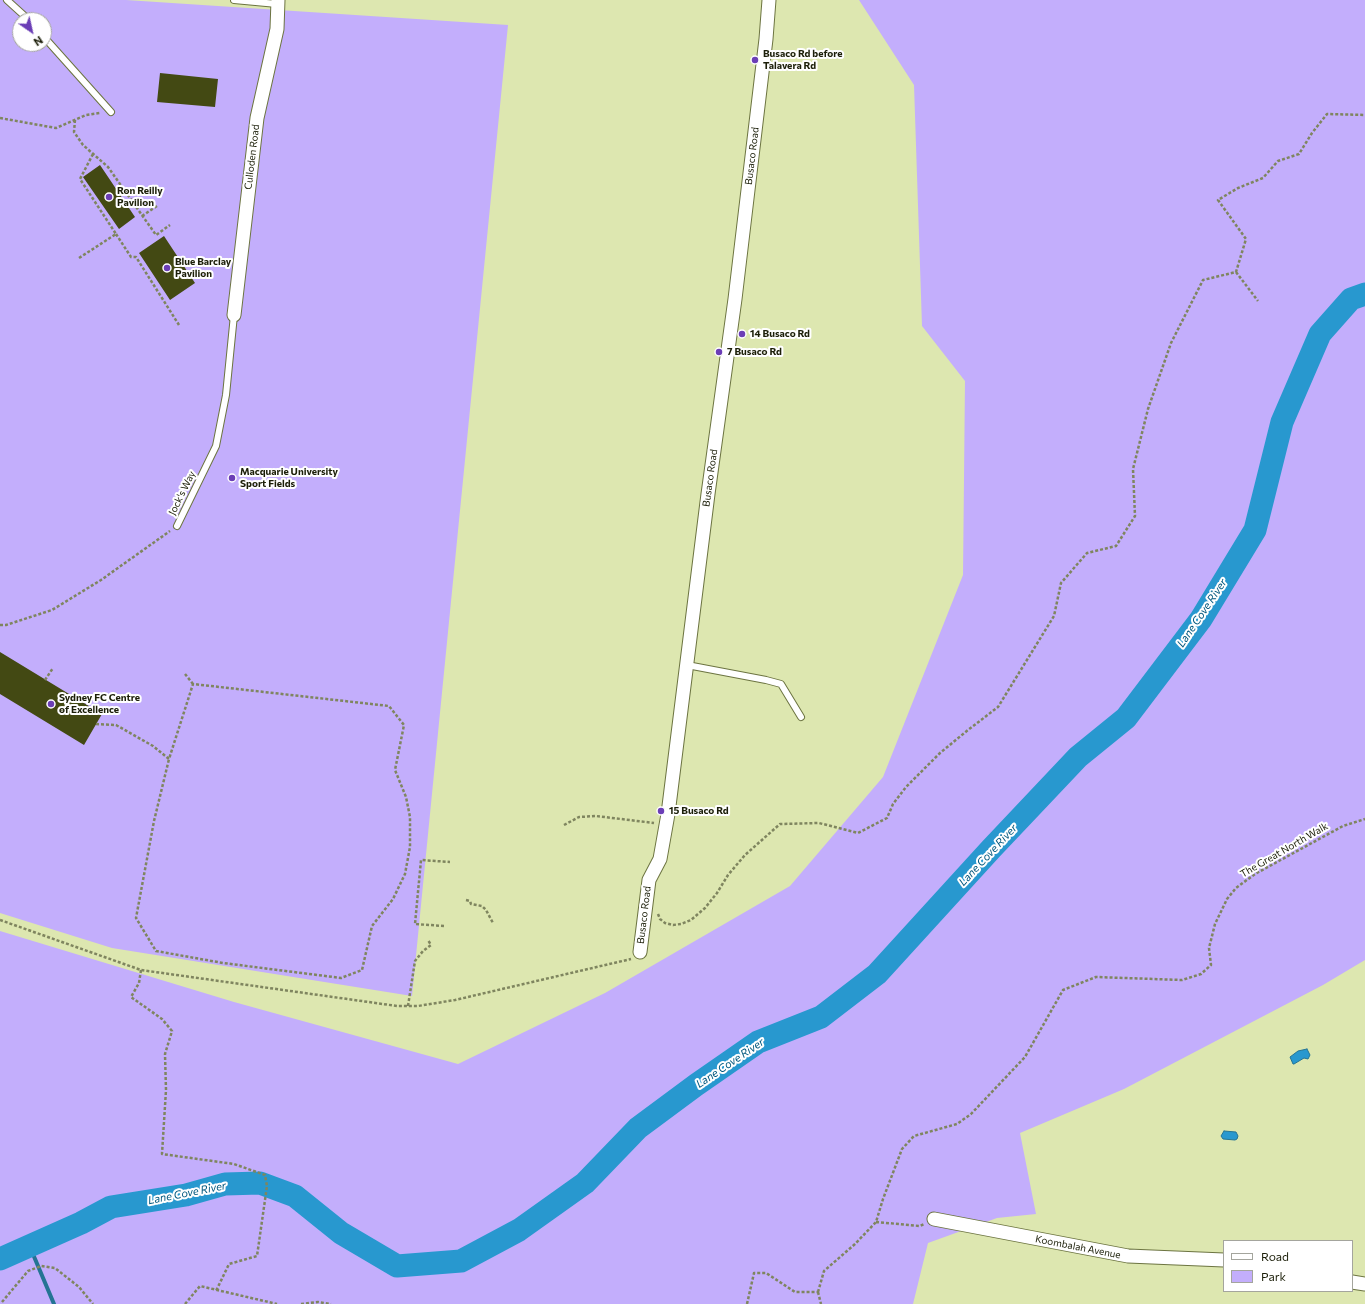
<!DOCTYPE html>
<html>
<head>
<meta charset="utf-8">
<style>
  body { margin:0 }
  #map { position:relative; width:1365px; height:1304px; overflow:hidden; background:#dde7b0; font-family:Commissioner,sans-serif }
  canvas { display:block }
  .legend { position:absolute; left:1223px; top:1240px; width:130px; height:52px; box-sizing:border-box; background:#fff; border:1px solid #a4a59d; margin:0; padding:5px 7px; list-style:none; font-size:12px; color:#1c1f09 }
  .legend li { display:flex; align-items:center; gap:8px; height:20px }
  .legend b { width:20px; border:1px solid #a4a59d }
  .north { position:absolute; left:12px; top:12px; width:40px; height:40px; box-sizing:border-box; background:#fff; border:1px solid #a4a59d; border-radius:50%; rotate:146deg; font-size:11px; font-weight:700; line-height:16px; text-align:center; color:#1c1f09 }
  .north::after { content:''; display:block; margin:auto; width:14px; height:18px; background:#6b3eb6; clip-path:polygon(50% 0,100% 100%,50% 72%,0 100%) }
</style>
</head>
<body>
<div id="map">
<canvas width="1365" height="1304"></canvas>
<ul class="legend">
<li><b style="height:5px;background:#fff"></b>Road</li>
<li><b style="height:11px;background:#c3aefc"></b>Park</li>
</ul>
<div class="north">N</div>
</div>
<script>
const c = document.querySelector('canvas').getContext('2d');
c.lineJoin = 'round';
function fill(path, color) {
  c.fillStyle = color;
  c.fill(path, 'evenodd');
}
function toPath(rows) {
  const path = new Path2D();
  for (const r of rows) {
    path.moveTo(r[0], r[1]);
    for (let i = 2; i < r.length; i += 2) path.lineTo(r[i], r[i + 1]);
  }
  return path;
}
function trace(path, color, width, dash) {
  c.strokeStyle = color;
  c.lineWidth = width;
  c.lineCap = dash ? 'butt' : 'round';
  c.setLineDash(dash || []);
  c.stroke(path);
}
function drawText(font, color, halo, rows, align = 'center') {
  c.font = font + ' Commissioner,sans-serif';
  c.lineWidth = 4;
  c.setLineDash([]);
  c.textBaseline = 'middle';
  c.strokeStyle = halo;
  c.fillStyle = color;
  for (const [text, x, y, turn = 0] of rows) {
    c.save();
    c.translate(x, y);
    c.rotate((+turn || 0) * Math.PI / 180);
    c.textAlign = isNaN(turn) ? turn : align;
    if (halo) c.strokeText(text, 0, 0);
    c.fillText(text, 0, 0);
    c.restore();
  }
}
fill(toPath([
  [0,0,126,0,508,25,412,996,112,948,0,913],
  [20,20,44,20,44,44,20,44],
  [859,0,1365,0,1365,960,1323,985,1124,1089,1020,1133,1036,1214,997,1218,928,1243,913,1304,0,1304,0,931,234,1002,458,1064,605,993,790,886,883,777,963,575,965,381,922,326,914,85]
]), '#c3aefc');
const water = toPath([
  [1307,1049,1310,1055,1308,1059,1304,1058,1294,1064,1293,1064,1290,1057,1298,1051,1307,1049],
  [1224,1131,1236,1132,1238,1136,1237,1139,1235,1140,1223,1139,1221,1136,1224,1131]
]);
fill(water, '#2898cf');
trace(water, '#247494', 1);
trace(toPath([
  [30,1247,54,1304]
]), '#247494', 4);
trace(toPath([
  [0,1259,81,1223,111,1207,186,1195,225,1184,260,1183,295,1196,341,1233,397,1266,461,1261,519,1230,585,1183,638,1128,696,1085,758,1042,821,1017,877,974,991,849,1078,757,1126,718,1201,619,1255,530,1282,422,1320,334,1351,299,1365,294]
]), '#2898cf', 23);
fill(toPath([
  [160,73,218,79,215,107,157,102],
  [100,165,135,217,119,229,83,177],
  [164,236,195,283,170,300,139,253],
  [0,652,102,714,84,745,0,694]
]), '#434913');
const service = toPath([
  [7,0,29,20],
  [234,0,277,4],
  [44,37,111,112],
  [177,526,216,446,226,395,234,315],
  [687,665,766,680,781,684,801,717]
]);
const minor = toPath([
  [234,315,257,118,277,29,278,0],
  [640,952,649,880,660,859,668,814,708,494,735,299,766,39,769,0],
  [934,1219,1128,1256,1224,1260],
  [1352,1282,1365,1284]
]);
trace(service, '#6c7441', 8);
trace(minor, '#6c7441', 15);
trace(toPath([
  [0,118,56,128,86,115,100,113],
  [75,120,74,132,83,145,108,167,156,235,170,225],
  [142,216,157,206],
  [116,234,131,257,136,257,179,325],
  [79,258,116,234,80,179,93,154],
  [1236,272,1258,301],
  [0,625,6,625,52,610,101,580,170,531],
  [185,674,193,684],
  [45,680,53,668],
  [96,724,116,725,153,746,169,759,193,684,389,706,404,725,395,770,406,797,410,817,410,847,405,874,393,899,372,926,362,970,341,978,223,963,156,951,136,918,154,821,169,759],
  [564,825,579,817,596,816,654,823],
  [466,900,470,901,471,904,482,906,486,910,493,923],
  [658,914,660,919,665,923,673,925,681,924,691,920,705,908,717,893,728,875,745,855,780,824,819,823,858,833,887,818,893,804,906,787,940,753,968,730,998,707,1054,616,1061,583,1087,553,1116,546,1135,516,1133,469,1148,409,1171,343,1203,280,1236,272,1246,239,1218,200,1238,188,1263,178,1278,161,1299,154,1312,133,1327,114,1365,115],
  [0,920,141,970,397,1006,418,1006,455,1000,631,959],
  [444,926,415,924,421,860,450,862],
  [141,970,139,983,131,997,162,1019,172,1031,165,1054,166,1090,162,1154,234,1164,265,1175,267,1186,257,1256,229,1264,216,1291],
  [408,1006,415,961,423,951,431,945,428,940],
  [876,1222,920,1226,924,1224],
  [818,1292,824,1271,855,1244,876,1222,883,1199,902,1149,914,1136,957,1124,971,1114,1025,1057,1063,990,1096,977,1182,980,1201,974,1211,965,1209,948,1215,924,1227,899,1236,888,1255,874,1343,826,1365,819],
  [818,1292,821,1304],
  [2,1302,28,1271,41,1266,55,1268,79,1287,93,1304],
  [185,1304,200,1286,277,1304],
  [301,1304,318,1302,331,1304],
  [747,1304,754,1273,766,1273,795,1292,818,1292]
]), '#7f855f', 2.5, [3, 2]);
trace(service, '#fff', 6);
trace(minor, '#fff', 13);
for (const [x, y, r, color] of [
  [755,60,4,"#6b3eb6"],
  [109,197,4,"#6b3eb6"],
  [167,268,4,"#6b3eb6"],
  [742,334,4,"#6b3eb6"],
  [719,352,4,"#6b3eb6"],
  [232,478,4,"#6b3eb6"],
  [51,704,4,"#6b3eb6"],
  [661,811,4,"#6b3eb6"]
]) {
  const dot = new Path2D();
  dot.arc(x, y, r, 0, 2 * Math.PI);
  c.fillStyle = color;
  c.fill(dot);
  trace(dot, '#fff', 1.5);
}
drawText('bold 10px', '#1c1f09', '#fff', [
  ["Busaco Rd before",763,54],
  ["Talavera Rd",763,66],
  ["Ron Reilly",117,191],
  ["Pavilion",117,203],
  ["Blue Barclay",175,262],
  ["Pavilion",175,274],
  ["14 Busaco Rd",750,334],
  ["7 Busaco Rd",727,352],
  ["Macquarie University",240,472],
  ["Sport Fields",240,484],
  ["Sydney FC Centre",59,698],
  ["of Excellence",59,710],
  ["15 Busaco Rd",669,811]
], 'left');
drawText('10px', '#1c1f09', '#fff', [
  ["Busaco Road",752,156,-83],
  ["Culloden Road",252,157,-83],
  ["Busaco Road",710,478,-82],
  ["Jock's Way",182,493,-64],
  ["The Great North Walk",1284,850,-30],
  ["Busaco Road",644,915,-83],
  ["Koombalah Avenue",1078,1247,11]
]);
drawText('italic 11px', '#00577d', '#fff', [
  ["Lane Cove River",1202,613,-56],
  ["Lane Cove River",988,855,-47],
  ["Lane Cove River",730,1063,-34],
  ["Lane Cove River",187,1193,-11]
]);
</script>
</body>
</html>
